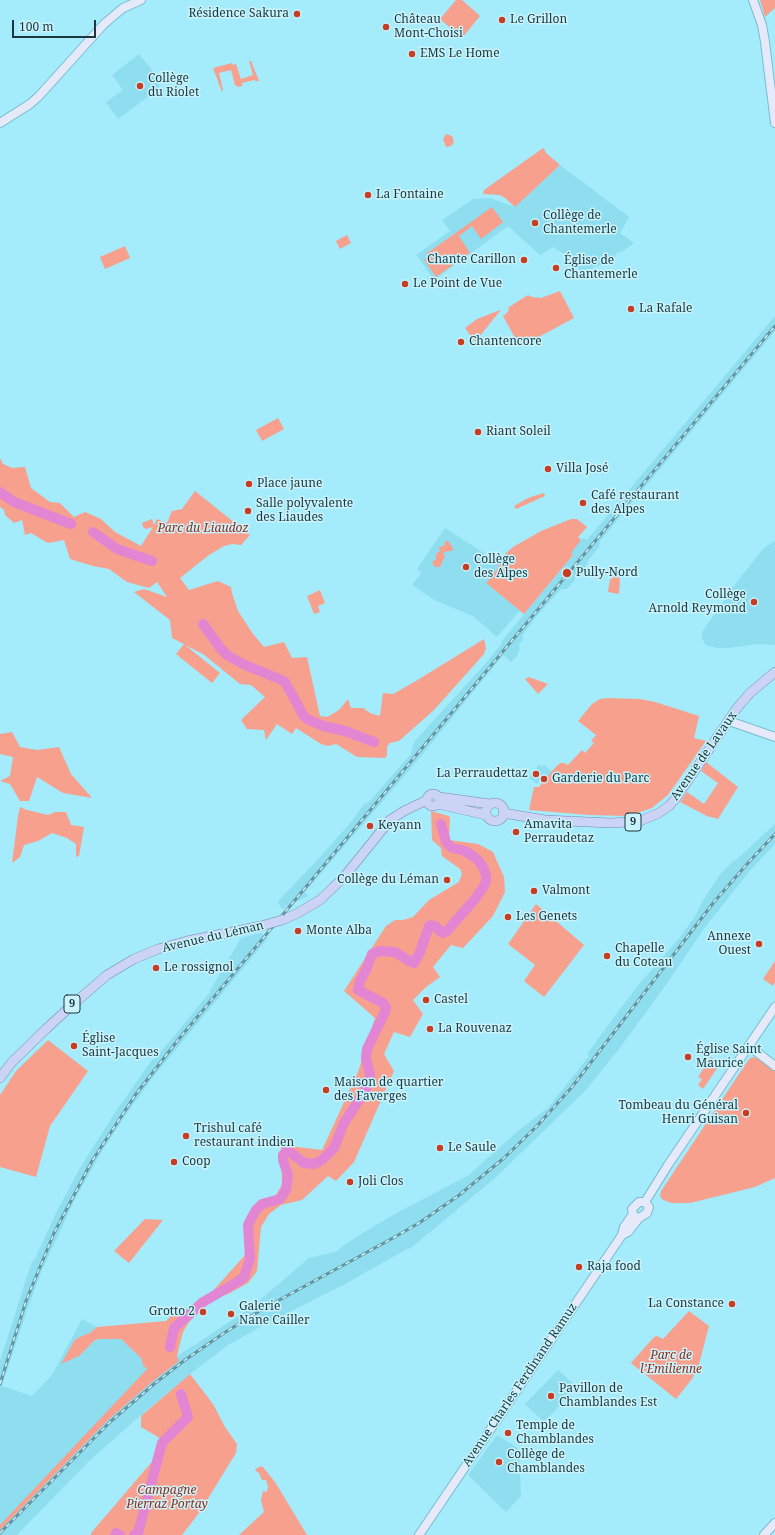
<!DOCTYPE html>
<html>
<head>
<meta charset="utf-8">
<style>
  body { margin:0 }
  #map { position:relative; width:775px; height:1535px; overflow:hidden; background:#a4ebfb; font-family:"Noto Serif",serif }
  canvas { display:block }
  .scale { position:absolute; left:12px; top:20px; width:84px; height:18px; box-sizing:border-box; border:2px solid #19373d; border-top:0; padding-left:5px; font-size:12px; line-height:14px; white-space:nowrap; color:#19373d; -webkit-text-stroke:3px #caf3fc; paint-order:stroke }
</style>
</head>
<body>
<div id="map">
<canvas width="775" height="1535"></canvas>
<div class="scale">100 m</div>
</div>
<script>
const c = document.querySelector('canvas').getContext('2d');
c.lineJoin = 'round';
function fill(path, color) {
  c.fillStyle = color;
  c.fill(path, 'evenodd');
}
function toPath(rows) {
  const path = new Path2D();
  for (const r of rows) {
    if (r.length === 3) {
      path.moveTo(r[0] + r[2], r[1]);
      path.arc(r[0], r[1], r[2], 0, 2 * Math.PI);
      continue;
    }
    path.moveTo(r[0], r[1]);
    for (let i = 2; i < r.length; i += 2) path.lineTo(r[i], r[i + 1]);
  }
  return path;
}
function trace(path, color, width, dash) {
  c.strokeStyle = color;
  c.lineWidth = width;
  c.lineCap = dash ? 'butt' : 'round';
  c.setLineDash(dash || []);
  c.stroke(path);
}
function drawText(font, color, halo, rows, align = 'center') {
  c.font = font + ' "Noto Serif",serif';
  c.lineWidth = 3;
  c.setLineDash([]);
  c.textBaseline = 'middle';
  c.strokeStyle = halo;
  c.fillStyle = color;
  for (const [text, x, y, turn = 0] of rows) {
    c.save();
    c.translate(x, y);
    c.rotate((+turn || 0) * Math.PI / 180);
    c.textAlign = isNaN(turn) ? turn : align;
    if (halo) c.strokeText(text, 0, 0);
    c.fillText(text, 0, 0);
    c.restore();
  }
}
fill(toPath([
  [139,54,152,70,160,88,118,119,106,102,123,90,112,75],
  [560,165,629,217,620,233,634,243,620,253,618,252,613,259,600,265,581,272,569,257,553,247,540,255,508,226,434,280,416,255,450,231,442,220,473,199,490,198,515,207],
  [775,316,775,331,600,541,599,547,589,559,586,566,580,572,577,573,574,581,567,589,561,589,536,617,522,636,524,638,519,644,520,649,516,657,511,662,503,655,417,761,305,892,308,896,282,909,278,903,279,900,321,856,352,821,364,804,369,802,411,754,414,742,486,663,502,643,502,641,573,555,570,553,581,540,583,538,587,540],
  [445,528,490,557,493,562,498,564,499,567,486,583,520,610,497,637,473,616,436,601,412,585,421,573,417,569],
  [775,541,775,645,759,644,728,648,717,648,706,645,702,639,702,632,739,579,764,548],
  [539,764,542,767,544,765,550,770,567,789,547,785,540,780,537,784,529,778],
  [775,824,775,844,748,873,703,930,666,985,619,1049,586,1090,495,1178,411,1248,407,1249,345,1284,262,1326,228,1345,190,1374,133,1422,88,1462,17,1535,0,1535,0,1361,32,1261,34,1261,57,1211,80,1168,114,1114,152,1060,156,1058,210,992,211,989,241,938,261,933,268,938,154,1076,132,1106,102,1151,74,1201,42,1270,28,1307,2,1386,32,1396,52,1375,82,1319,97,1327,90,1333,79,1337,74,1341,62,1363,79,1356,95,1340,100,1339,121,1339,141,1358,143,1365,167,1365,183,1352,198,1343,253,1306,309,1258,335,1252,356,1237,393,1215,469,1175,519,1130,548,1108,589,1056,587,1054,635,989,680,937,696,915,702,902,721,873,734,860,735,861],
  [558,1370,577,1387,544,1422,525,1404],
  [497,1435,519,1449,521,1496,506,1512,468,1475]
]), '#8edef0');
fill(toPath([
  [456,0,462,0,480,16,462,38,440,19],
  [760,0,775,0,775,8,765,17],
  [249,61,251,61,259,81,256,81,254,80,242,83,242,86,238,87,235,85,231,70,219,73,223,90,222,92,213,68,232,63,233,65,236,64,241,79,253,75],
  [446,134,452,136,454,142,451,146,446,147,443,139],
  [543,148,545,150,545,152,560,165,515,207,505,198,500,195,483,194,484,190],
  [492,207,503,222,481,239,472,226,459,236,470,253,436,277,424,260,428,257,426,254],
  [347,235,351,243,340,249,336,241],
  [125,246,130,258,105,269,100,257],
  [560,291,574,318,520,347,503,316,508,312,509,307,528,295,532,297,541,298],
  [500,310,500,311,475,342,465,328,477,319],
  [278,418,284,429,262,441,256,430],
  [0,458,3,464,12,468,25,467,31,488,50,502,60,503,74,517,85,512,101,519,115,532,141,546,153,527,146,529,143,527,142,523,152,519,154,525,157,519,167,523,172,511,182,509,195,491,250,535,241,545,232,544,224,546,209,555,180,578,189,590,218,581,231,587,232,593,238,611,253,634,264,647,284,642,292,658,307,657,320,716,327,717,339,710,348,699,351,708,363,708,370,713,380,716,383,693,393,694,416,681,484,639,486,648,484,654,434,710,399,741,390,743,387,746,387,755,385,758,357,757,336,744,328,746,321,744,296,728,292,734,277,724,266,740,264,730,247,729,241,720,265,697,251,685,240,684,203,654,185,645,220,673,212,683,176,654,184,644,172,638,170,620,134,592,144,589,167,597,157,582,149,588,127,582,109,569,93,566,70,559,64,540,48,543,31,533,25,535,22,520,14,523,5,515,4,510,0,507],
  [544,493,545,496,516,509,514,506,528,498],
  [571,519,577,519,587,527,578,537,581,540,571,553,573,555,524,614,486,583,499,567,498,564,503,561,505,554,513,547,541,531],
  [445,541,448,541,453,548,452,551,448,551,443,553,445,556,440,567,435,567,432,562,436,559,436,554,440,551,439,547,445,545],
  [614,573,620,579,619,594,608,592,610,579,612,579],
  [320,590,325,603,318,606,320,612,314,614,307,596],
  [529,677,548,684,538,694,525,679],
  [608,698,640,699,655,702,699,716,694,738,706,741,668,795,652,808,628,816,589,815,529,810,534,787,539,787,552,771,560,763,564,763,568,765,582,750,585,753,594,743,591,741,596,735,578,721,592,704,600,699],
  [12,732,20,747,37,750,59,747,71,774,92,798,63,793,37,777,29,801,20,801,10,784,0,781,10,776,13,757,0,754,0,734],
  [706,762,738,787,718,819,707,816,680,802,687,792,704,804,718,783,701,771],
  [20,807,27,810,48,815,55,812,66,812,71,825,84,827,79,856,76,857,76,844,67,838,52,833,38,841,24,845,20,857,12,863,18,816],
  [431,811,449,816,450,818,449,840,478,844,493,852,504,877,505,892,493,916,463,948,451,945,433,967,440,977,426,987,413,1000,423,1014,410,1037,394,1032,384,1054,394,1071,354,1162,336,1181,328,1176,302,1200,281,1205,269,1214,261,1227,257,1271,248,1283,228,1294,215,1297,189,1322,183,1332,179,1347,177,1357,179,1361,152,1382,107,1421,0,1530,0,1525,147,1369,143,1365,141,1358,121,1339,100,1339,95,1340,79,1356,61,1364,74,1341,79,1337,90,1333,97,1327,166,1321,176,1311,194,1312,245,1255,246,1234,258,1211,274,1198,282,1185,281,1145,322,1150,358,1072,375,1018,344,991,386,926,395,920,403,920,413,917,429,900,459,882,462,874,460,869,442,856,441,848,432,840],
  [536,904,584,945,544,997,524,981,535,965,508,944],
  [775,961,775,982,773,986,763,979],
  [48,1040,88,1071,50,1126,36,1177,0,1167,0,1095,16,1071],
  [711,1057,720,1064,703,1089,698,1085,702,1079,698,1077],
  [753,1057,761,1059,775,1071,775,1178,755,1187,690,1203,672,1203,663,1200,660,1196,661,1191,749,1059],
  [145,1219,163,1220,129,1263,114,1251],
  [689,1311,709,1326,699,1364,692,1379,676,1399,631,1363,654,1337,657,1336,663,1339],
  [190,1374,213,1404,225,1427,237,1444,236,1453,199,1513,182,1535,91,1535,91,1533,168,1443,141,1427,141,1416],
  [262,1466,275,1482,307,1535,239,1535,264,1512,261,1500,263,1491,267,1492,268,1486,266,1480,262,1480,259,1473,256,1471,255,1469]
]), '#f7a08d');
trace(toPath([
  [0,492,14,502,71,524],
  [93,532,117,549,152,561],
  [203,624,221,649,227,655,243,664,284,681,293,696,303,715,307,719,323,726,345,731,374,742],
  [170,1347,174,1328,184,1319,203,1302,239,1281,244,1277,250,1259,248,1225,252,1217,256,1210,262,1204,280,1199,286,1190,288,1175,283,1160,283,1155,286,1152,290,1152,304,1163,314,1164,322,1160,334,1148,344,1123,365,1091,370,1075,366,1058,367,1049,385,1012,386,1007,383,1003,358,990,360,981,366,970,372,954,380,951,395,952,411,962,414,963,420,952,429,926,431,925,435,926,441,932,443,933,447,931,475,899,484,886,486,881,486,875,483,867,477,859,465,851,452,848,446,842,441,824],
  [115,1535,116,1533,120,1535],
  [134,1535,138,1533,162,1443,188,1417,181,1394]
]), '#e285d3', 10);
const secondary = toPath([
  [753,0,762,25,765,42,775,123],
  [0,123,30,104,39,96,104,24,123,8,141,0],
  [729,721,775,737],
  [749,1046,775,1066],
  [645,1202,668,1165,775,1007],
  [636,1218,633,1214,632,1209,639,1202,645,1202],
  [622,1235,628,1232,639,1218,647,1213,649,1207,645,1202],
  [419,1535,622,1235,624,1227,633,1214],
  [764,1535,775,1523]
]);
const primary = toPath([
  [433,800,6],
  [439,797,490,804],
  [495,812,9],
  [438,804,486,815],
  [503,813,545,820,610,823,630,822,640,821,659,813,669,806,676,798,737,708,750,693,775,672],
  [282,920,296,914,320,900,344,877,390,820,404,811,427,800],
  [0,1078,12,1062,46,1029,71,1006,107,975,134,959,158,949,187,941,261,926]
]);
trace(secondary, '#77bdcd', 10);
trace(primary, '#768ab1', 10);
trace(secondary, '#e5e9fa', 8);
trace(primary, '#cbd4f5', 9);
const rail = toPath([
  [0,1384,26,1301,54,1233,92,1161,136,1094,178,1040,775,326],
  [0,1533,110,1422,154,1384,185,1360,224,1333,261,1310,393,1238,419,1223,458,1196,504,1158,537,1126,572,1087,714,902,748,863,775,834]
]);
trace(rail, '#6295a1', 3);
trace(rail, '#caf3fc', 1.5, [4.5]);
const primaryBridge = toPath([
  [261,926,282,920]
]);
trace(primaryBridge, '#768ab1', 10, []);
trace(primaryBridge, '#cbd4f5', 9);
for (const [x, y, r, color] of [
  [297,14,4,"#c73d21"],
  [502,20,4,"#c73d21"],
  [386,27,4,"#c73d21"],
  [412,54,4,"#c73d21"],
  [140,86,4,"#c73d21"],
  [368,195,4,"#c73d21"],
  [535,223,4,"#c73d21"],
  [524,260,4,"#c73d21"],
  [556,268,4,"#c73d21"],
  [405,284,4,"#c73d21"],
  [631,309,4,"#c73d21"],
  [461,342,4,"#c73d21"],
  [478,432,4,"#c73d21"],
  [548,469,4,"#c73d21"],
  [249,484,4,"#c73d21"],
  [583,503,4,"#c73d21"],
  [248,511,4,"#c73d21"],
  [466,567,4,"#c73d21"],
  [567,573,5,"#c73d21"],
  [754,602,4,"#c73d21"],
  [536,774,4,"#c73d21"],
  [544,779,4,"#c73d21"],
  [370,826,4,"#c73d21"],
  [516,832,4,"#c73d21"],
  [447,880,4,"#c73d21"],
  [534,891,4,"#c73d21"],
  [508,917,4,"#c73d21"],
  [298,931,4,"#c73d21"],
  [759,944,4,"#c73d21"],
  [607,956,4,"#c73d21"],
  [156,968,4,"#c73d21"],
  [426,1000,4,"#c73d21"],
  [430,1029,4,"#c73d21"],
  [74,1046,4,"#c73d21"],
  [688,1057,4,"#c73d21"],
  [326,1090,4,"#c73d21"],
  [746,1113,4,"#c73d21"],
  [186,1136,4,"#c73d21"],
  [440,1148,4,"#c73d21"],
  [174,1162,4,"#c73d21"],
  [350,1182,4,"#c73d21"],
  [579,1267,4,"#c73d21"],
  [732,1304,4,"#c73d21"],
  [203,1312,4,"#c73d21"],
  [231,1314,4,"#c73d21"],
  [551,1396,4,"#c73d21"],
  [508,1433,4,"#c73d21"],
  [499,1462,4,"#c73d21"]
]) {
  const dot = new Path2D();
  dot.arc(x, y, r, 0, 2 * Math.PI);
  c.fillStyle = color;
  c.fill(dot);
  trace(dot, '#caf3fc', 1.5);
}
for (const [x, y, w] of [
  [633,822,16],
  [72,1004,16]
]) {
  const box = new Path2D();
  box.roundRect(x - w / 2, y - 9, w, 18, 3);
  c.fillStyle = '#caf3fc';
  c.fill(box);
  trace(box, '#19373d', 1);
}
drawText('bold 11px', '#19373d', null, [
  ["9",633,822],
  ["9",72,1004]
]);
drawText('12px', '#19373d', '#caf3fc', [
  ["Résidence Sakura",289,14,"right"],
  ["Château",394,20],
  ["Mont-Choisi",394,34],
  ["Le Grillon",510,20],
  ["EMS Le Home",420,54],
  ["Collège",148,79],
  ["du Riolet",148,93],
  ["La Fontaine",376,195],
  ["Collège de",543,216],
  ["Chantemerle",543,230],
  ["Chante Carillon",516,260,"right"],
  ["Église de",564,261],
  ["Chantemerle",564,275],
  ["Le Point de Vue",413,284],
  ["La Rafale",639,309],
  ["Chantencore",469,342],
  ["Riant Soleil",486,432],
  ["Villa José",556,469],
  ["Place jaune",257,484],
  ["Café restaurant",591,496],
  ["des Alpes",591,510],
  ["Salle polyvalente",256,504],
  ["des Liaudes",256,518],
  ["Collège",474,560],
  ["des Alpes",474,574],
  ["Pully-Nord",576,573],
  ["Collège",746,595,"right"],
  ["Arnold Reymond",746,609,"right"],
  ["La Perraudettaz",528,774,"right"],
  ["Garderie du Parc",552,779],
  ["Amavita",524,825],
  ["Perraudetaz",524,839],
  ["Keyann",378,826],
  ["Collège du Léman",439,880,"right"],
  ["Valmont",542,891],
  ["Les Genets",516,917],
  ["Monte Alba",306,931],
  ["Annexe",751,937,"right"],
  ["Ouest",751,951,"right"],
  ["Chapelle",615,949],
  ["du Coteau",615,963],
  ["Le rossignol",164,968],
  ["Castel",434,1000],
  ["La Rouvenaz",438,1029],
  ["Église",82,1039],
  ["Saint-Jacques",82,1053],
  ["Église Saint",696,1050],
  ["Maurice",696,1064],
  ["Maison de quartier",334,1083],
  ["des Faverges",334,1097],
  ["Tombeau du Général",738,1106,"right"],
  ["Henri Guisan",738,1120,"right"],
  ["Trishul café",194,1129],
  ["restaurant indien",194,1143],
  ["Le Saule",448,1148],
  ["Coop",182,1162],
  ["Joli Clos",358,1182],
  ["Raja food",587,1267],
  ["La Constance",724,1304,"right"],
  ["Galerie",239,1307],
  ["Nane Cailler",239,1321],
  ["Grotto 2",195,1312,"right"],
  ["Pavillon de",559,1389],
  ["Chamblandes Est",559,1403],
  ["Temple de",516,1426],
  ["Chamblandes",516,1440],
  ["Collège de",507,1455],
  ["Chamblandes",507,1469]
], 'left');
drawText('italic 12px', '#932b16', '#caf3fc', [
  ["Parc du Liaudoz",203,529],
  ["Parc de",671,1356],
  ["l’Emilienne",671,1370],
  ["Campagne",167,1491],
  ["Pierraz Portay",167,1505]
]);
drawText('12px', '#19373d', '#caf3fc', [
  ["Avenue de Lavaux",704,756,-55],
  ["Avenue du Léman",213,937,-13],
  ["Avenue Charles Ferdinand Ramuz",520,1385,-56]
]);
</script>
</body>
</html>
